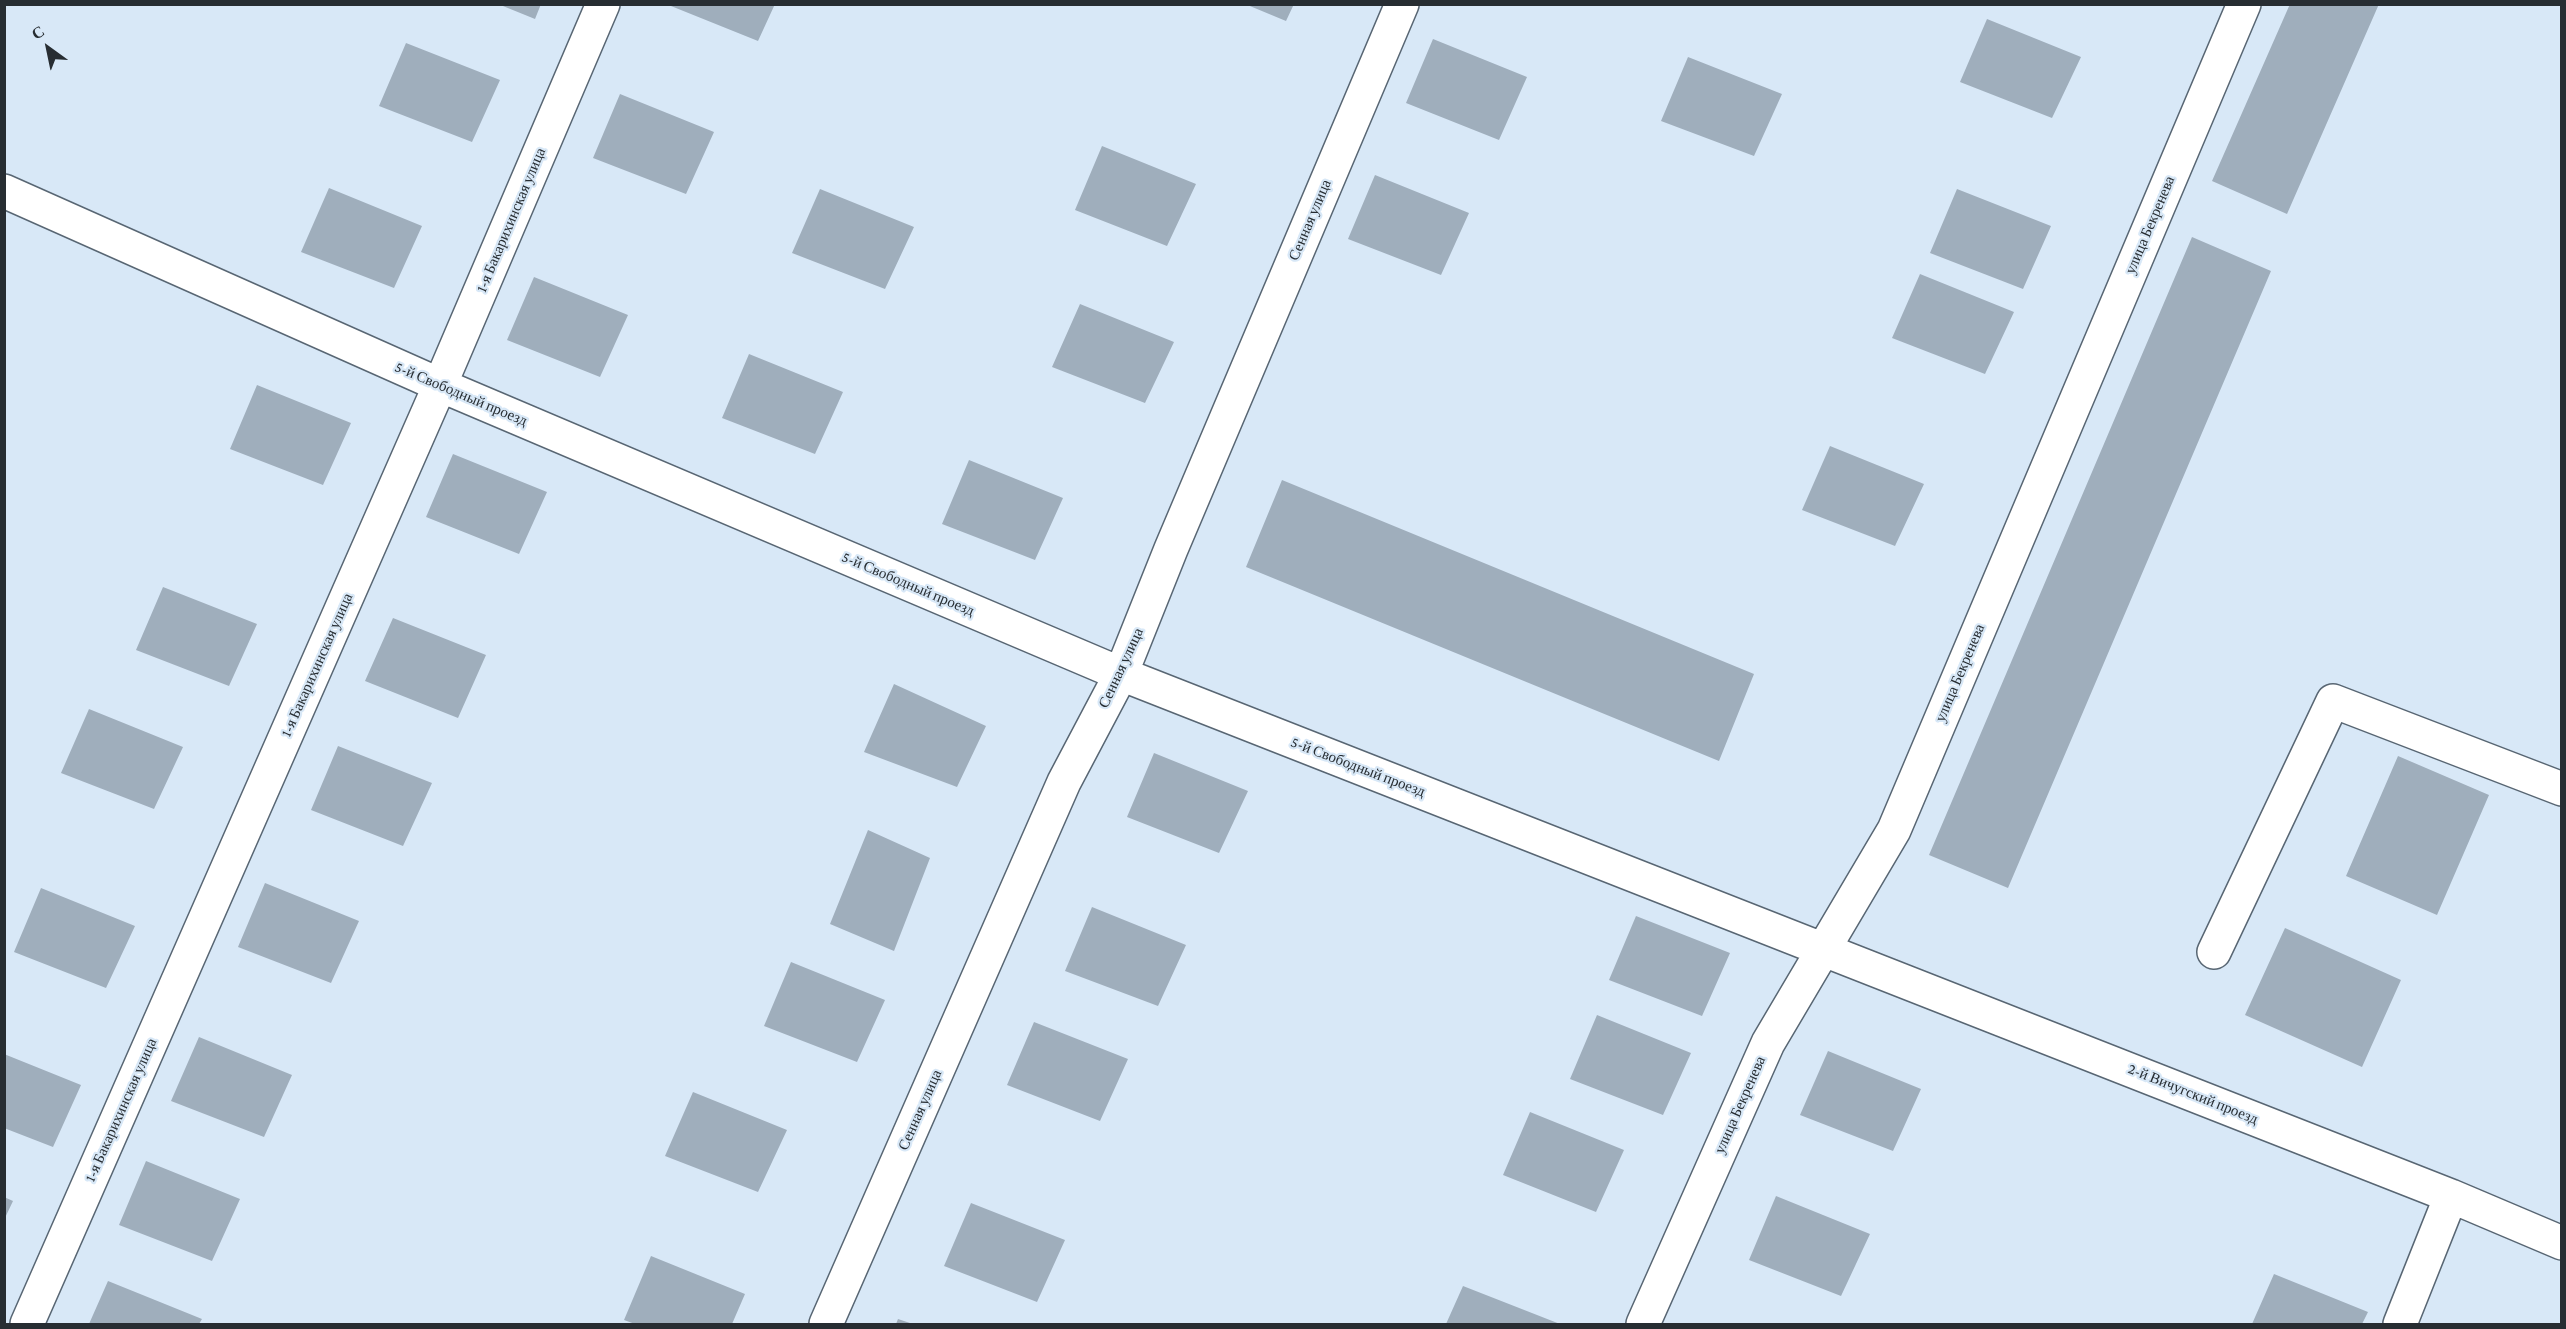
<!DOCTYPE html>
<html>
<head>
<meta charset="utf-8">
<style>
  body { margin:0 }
  #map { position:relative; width:2566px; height:1329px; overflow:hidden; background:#d8e8f7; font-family:"Crimson Pro",serif }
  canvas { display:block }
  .frame { position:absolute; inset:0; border:6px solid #272d32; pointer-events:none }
  .north { position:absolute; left:18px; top:18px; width:60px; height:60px; -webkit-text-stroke:4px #d8e8f7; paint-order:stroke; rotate:327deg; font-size:16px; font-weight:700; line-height:24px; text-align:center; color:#272d32 }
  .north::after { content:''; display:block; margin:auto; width:21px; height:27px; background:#272d32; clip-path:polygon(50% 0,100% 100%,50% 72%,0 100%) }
</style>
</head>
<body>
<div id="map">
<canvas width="2566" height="1329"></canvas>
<div class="frame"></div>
<div class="north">С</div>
</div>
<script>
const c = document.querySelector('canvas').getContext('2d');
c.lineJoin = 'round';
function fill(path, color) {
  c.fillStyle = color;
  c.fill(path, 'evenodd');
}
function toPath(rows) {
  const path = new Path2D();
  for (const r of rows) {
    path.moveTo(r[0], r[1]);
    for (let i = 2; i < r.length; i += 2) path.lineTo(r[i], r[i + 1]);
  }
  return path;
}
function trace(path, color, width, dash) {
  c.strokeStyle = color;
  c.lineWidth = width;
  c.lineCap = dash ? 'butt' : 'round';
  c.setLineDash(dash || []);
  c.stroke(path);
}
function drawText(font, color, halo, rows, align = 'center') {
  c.font = font + ' "Crimson Pro",serif';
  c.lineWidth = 4.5;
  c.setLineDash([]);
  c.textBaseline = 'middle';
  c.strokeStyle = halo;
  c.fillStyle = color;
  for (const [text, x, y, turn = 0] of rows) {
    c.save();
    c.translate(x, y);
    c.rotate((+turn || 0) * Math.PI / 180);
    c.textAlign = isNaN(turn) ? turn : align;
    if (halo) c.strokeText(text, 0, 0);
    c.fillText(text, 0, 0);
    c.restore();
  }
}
fill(toPath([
  [498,4,541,4,535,19],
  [666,4,775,4,758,41],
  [1245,4,1294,4,1286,21],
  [2290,4,2379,4,2287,214,2212,181],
  [1987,19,2081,57,2052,118,1960,82],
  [1433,39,1527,77,1499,140,1406,103],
  [406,43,500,80,472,142,379,106],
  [1688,57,1782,94,1754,156,1661,121],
  [620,94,714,132,686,194,593,158],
  [1102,146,1196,184,1167,246,1075,210],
  [1375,175,1469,213,1441,275,1348,239],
  [329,188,422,226,394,288,301,252],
  [820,189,914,227,885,289,792,253],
  [1957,189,2051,226,2023,289,1930,253],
  [2192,237,2271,271,2008,888,1929,855],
  [1920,274,2014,312,1985,374,1892,338],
  [534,277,628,315,600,377,507,340],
  [1080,304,1174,342,1145,403,1052,367],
  [749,354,843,392,815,454,722,418],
  [257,385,351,423,323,485,230,449],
  [1830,446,1924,484,1895,546,1802,510],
  [453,454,547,492,519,554,426,517],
  [969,460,1063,498,1035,560,942,524],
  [1282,480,1754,674,1719,761,1246,567],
  [163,587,257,624,229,686,136,650],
  [393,618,486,655,458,718,365,681],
  [894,684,986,726,957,787,864,752],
  [89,709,183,747,154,809,61,773],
  [338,746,432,783,403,846,311,810],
  [1154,753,1248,791,1219,853,1127,817],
  [2398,756,2489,795,2437,915,2346,876],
  [868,830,930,858,894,951,830,924],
  [265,883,359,921,331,983,238,947],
  [41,888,135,926,106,988,14,952],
  [1092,907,1186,945,1158,1006,1065,971],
  [1636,916,1730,953,1702,1016,1609,980],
  [2285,928,2401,980,2362,1067,2245,1015],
  [791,962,885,1000,857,1062,764,1026],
  [1597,1015,1691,1053,1663,1115,1570,1079],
  [1034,1022,1128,1059,1100,1121,1007,1085],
  [199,1037,292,1075,264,1137,171,1101],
  [1828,1051,1921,1089,1893,1151,1800,1115],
  [4,1054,81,1085,53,1147,4,1128],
  [693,1092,787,1130,758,1192,665,1156],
  [1530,1112,1624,1150,1596,1212,1503,1175],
  [146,1161,240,1199,212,1261,119,1225],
  [1776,1196,1870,1234,1841,1296,1749,1260],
  [4,1197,13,1201,4,1220],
  [971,1203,1065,1240,1037,1302,944,1266],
  [651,1256,745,1294,732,1324,635,1324,624,1320],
  [2274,1274,2368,1312,2362,1324,2252,1324],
  [108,1281,202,1319,199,1324,89,1324],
  [1463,1286,1560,1324,1446,1324],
  [898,1319,913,1324,896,1324]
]), '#9faebc');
const street = toPath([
  [4,191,440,385,1121,674,2451,1196,2562,1243],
  [2214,952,2333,701,2562,789],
  [27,1324,440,385,603,4],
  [826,1324,1064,782,1121,674,1171,549,1402,4],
  [1643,1324,1768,1043,1894,830,2244,4],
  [2400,1324,2451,1196]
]);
trace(street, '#586673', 36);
trace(street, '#fff', 33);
drawText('15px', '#272d32', '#d8e8f7', [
  ["1-я Бакарихинская улица",511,220,-67],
  ["Сенная улица",1310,220,-67],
  ["улица Бекренева",2150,225,-67],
  ["5-й Свободный проезд",461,394,23],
  ["5-й Свободный проезд",908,584,23],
  ["1-я Бакарихинская улица",317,665,-66],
  ["Сенная улица",1121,668,-65],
  ["улица Бекренева",1960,673,-67],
  ["5-й Свободный проезд",1358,767,21],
  ["2-й Вичугский проезд",2193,1094,22],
  ["улица Бекренева",1740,1105,-66],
  ["1-я Бакарихинская улица",121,1110,-66],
  ["Сенная улица",920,1110,-66]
]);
</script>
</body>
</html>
